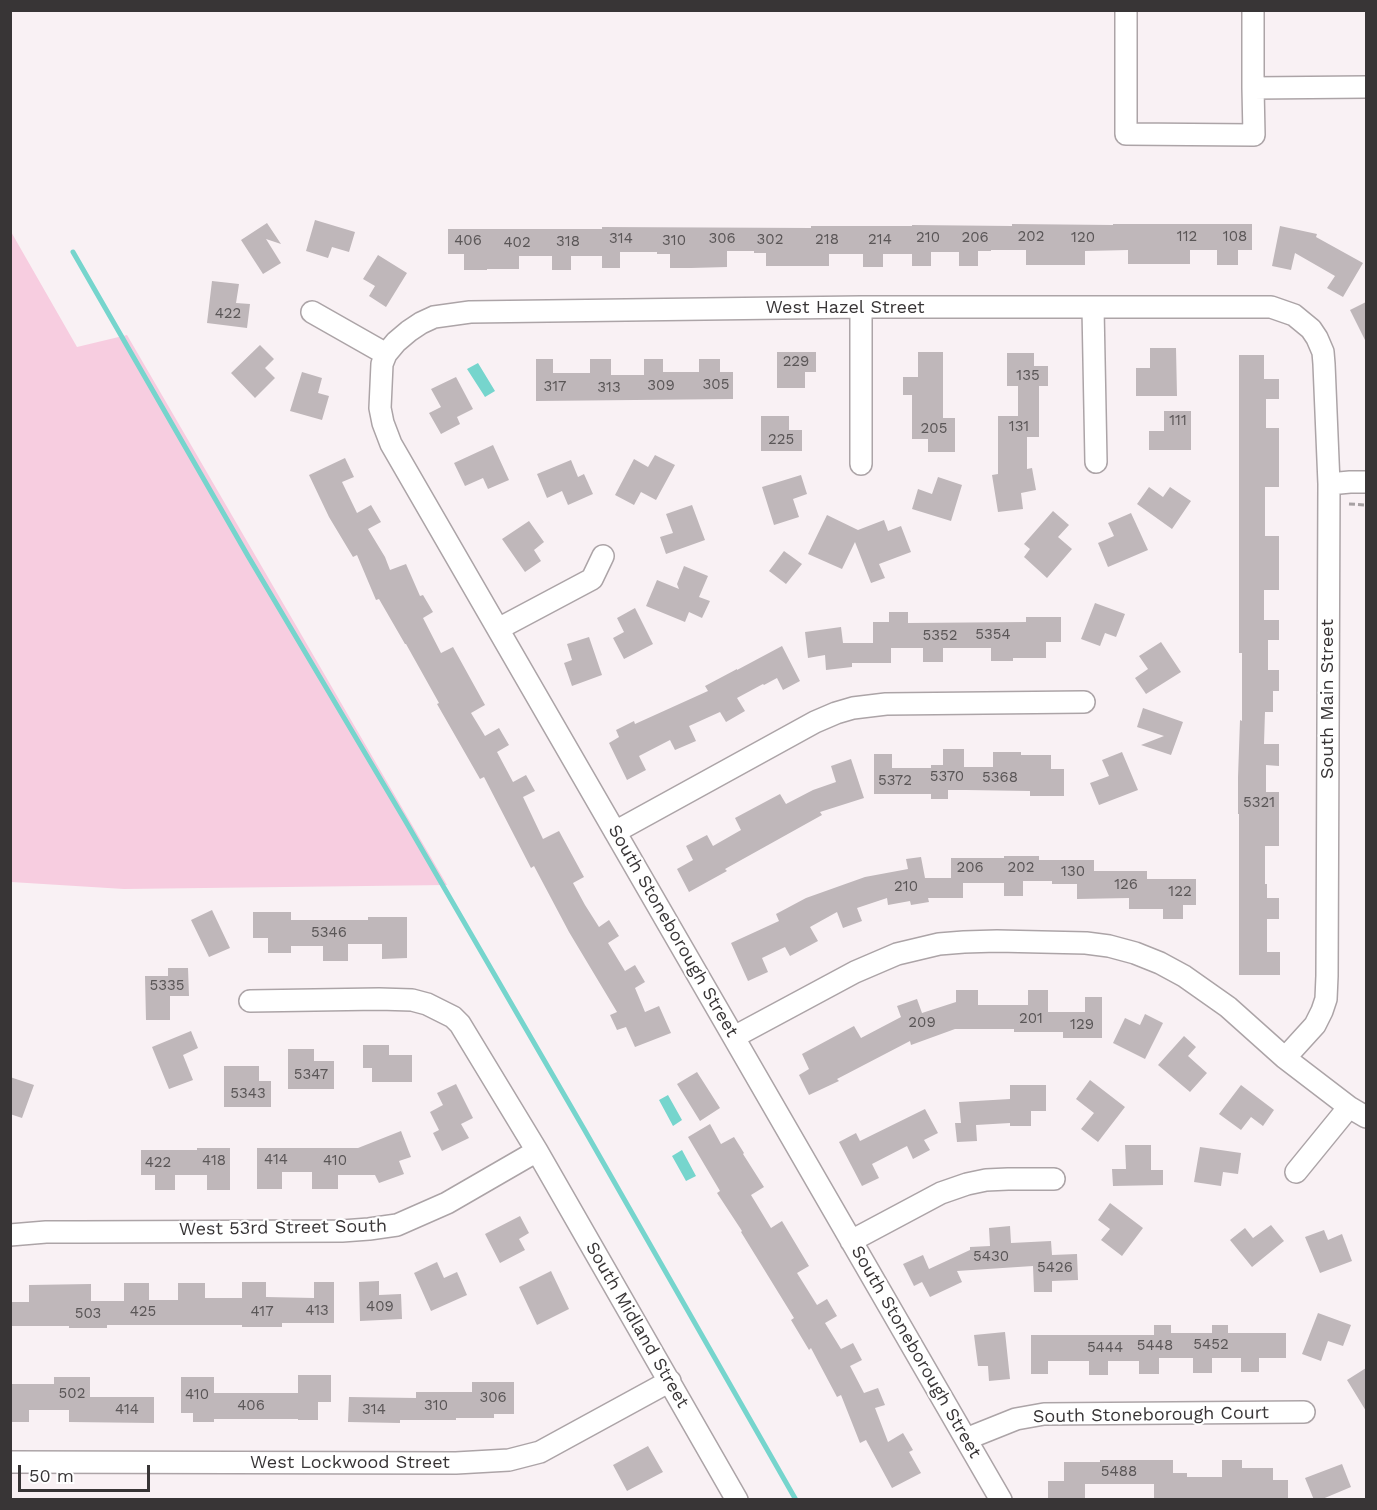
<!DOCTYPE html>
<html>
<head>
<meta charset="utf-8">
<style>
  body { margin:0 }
  #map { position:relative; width:1377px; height:1510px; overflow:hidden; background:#f9f1f4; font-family:"Work Sans",sans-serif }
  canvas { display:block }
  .frame { position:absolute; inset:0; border:12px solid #383536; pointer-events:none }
  .scale { position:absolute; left:18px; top:1465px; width:132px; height:27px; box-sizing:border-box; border:3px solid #383536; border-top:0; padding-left:8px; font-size:18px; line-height:21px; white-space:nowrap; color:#383536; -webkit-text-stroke:4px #fff; paint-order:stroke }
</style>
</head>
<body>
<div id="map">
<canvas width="1377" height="1510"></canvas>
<div class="frame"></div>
<div class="scale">50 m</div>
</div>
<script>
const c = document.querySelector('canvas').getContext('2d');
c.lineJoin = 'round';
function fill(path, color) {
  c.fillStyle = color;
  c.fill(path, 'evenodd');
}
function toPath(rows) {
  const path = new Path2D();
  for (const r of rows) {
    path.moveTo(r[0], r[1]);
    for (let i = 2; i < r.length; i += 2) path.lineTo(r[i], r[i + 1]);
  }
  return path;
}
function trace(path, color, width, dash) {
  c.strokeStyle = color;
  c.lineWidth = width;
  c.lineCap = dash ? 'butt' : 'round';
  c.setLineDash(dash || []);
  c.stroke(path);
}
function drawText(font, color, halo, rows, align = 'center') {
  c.font = font + ' "Work Sans",sans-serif';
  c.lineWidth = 4.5;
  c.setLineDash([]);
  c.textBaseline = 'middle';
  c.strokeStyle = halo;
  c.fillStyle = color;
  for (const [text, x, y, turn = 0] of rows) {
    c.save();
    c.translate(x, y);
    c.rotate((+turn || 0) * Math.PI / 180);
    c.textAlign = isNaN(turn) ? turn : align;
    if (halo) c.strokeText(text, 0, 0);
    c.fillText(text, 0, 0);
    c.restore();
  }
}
fill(toPath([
  [10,230,77,347,127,335,447,885,124,889,11,882]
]), '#f7cde0');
fill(toPath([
  [478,363,495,391,485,397,467,369],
  [668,1095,682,1120,673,1126,659,1100],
  [682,1150,696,1176,686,1181,672,1156]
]), '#76d5cd');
trace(toPath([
  [73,252,248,556,406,822,584,1129,796,1500]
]), '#76d5cd', 5);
fill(toPath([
  [315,220,355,232,349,252,332,247,328,258,306,251],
  [267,223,281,244,266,239,281,263,263,274,241,240],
  [1012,224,1113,225,1113,224,1252,224,1252,250,1238,250,1238,265,1217,265,1217,250,1190,250,1190,264,1128,264,1128,250,1085,251,1085,265,1026,265,1026,250,991,250,991,251,978,251,978,266,959,266,959,252,931,252,931,266,912,266,912,254,883,254,883,267,863,267,863,254,829,254,829,266,766,266,766,253,754,253,754,251,727,251,727,267,691,268,670,268,670,254,657,254,657,252,620,252,620,268,602,268,602,256,571,256,571,270,552,270,552,256,519,256,519,269,487,269,487,270,464,270,464,254,448,254,448,229,602,229,602,227,811,228,811,226,912,226,912,225,1012,226],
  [1280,226,1317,234,1316,237,1363,263,1343,297,1327,288,1335,276,1295,253,1291,270,1272,266],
  [378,255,407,273,386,307,369,296,375,286,363,279],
  [212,281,239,284,236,303,250,304,247,328,207,323],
  [1366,302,1366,342,1350,310],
  [260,345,274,359,265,368,275,378,255,398,231,373],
  [1150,348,1176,348,1177,396,1136,396,1136,368,1150,368],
  [777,352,816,352,816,372,805,372,805,388,777,388],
  [918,352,943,352,943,418,955,418,955,452,928,452,928,439,912,439,912,395,903,395,903,377,918,377],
  [1007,353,1034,353,1034,366,1048,366,1048,386,1039,386,1039,437,1027,437,1027,469,1032,468,1036,490,1021,493,1023,509,998,512,992,475,998,474,998,416,1018,416,1018,386,1007,386],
  [1239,355,1264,355,1264,379,1279,379,1279,399,1266,399,1266,428,1279,428,1279,487,1265,487,1265,536,1279,536,1279,590,1264,590,1264,620,1279,620,1279,640,1268,640,1268,670,1279,670,1279,691,1273,691,1273,712,1265,712,1264,744,1279,744,1279,766,1266,765,1266,792,1279,792,1279,846,1265,846,1265,884,1267,884,1267,898,1279,898,1279,919,1267,919,1267,952,1280,952,1280,975,1239,975,1239,814,1238,814,1238,777,1240,720,1242,721,1242,653,1239,653],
  [536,359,553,359,553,373,590,373,590,359,611,359,611,375,644,375,644,359,663,359,663,372,699,372,699,359,720,359,720,372,733,372,733,399,536,401],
  [302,372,322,378,318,393,329,396,322,420,290,411],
  [456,377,473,409,457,417,460,424,441,434,429,413,441,407,431,389],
  [1164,411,1191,411,1191,450,1149,450,1149,431,1164,431],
  [761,416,789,416,789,430,802,430,802,451,761,451],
  [493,445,509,480,488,489,483,478,465,486,454,463],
  [655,455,675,465,656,500,641,492,634,505,615,495,634,459,648,467],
  [345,458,354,477,342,482,357,513,371,505,381,522,368,529,385,557,390,570,406,564,420,596,423,595,433,612,423,618,441,653,453,647,485,705,471,713,485,736,499,728,509,745,497,752,513,782,526,775,535,791,523,797,543,839,559,831,584,877,573,883,585,905,599,927,609,920,619,936,608,943,625,971,635,965,645,982,635,988,645,1012,659,1006,671,1033,635,1047,626,1027,617,1030,610,1015,617,1012,569,932,534,866,531,868,484,777,480,779,437,704,439,703,406,644,405,644,379,599,376,600,357,555,353,557,329,517,309,475],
  [571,460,578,477,584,474,593,494,568,505,562,491,547,498,537,474],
  [801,475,807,494,793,499,799,517,774,525,762,487],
  [938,477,962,485,951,521,912,509,918,489,932,494],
  [1149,487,1163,497,1170,487,1191,501,1172,529,1137,504],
  [692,505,705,540,666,554,660,537,673,533,666,514],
  [1053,511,1069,525,1058,537,1072,549,1047,578,1024,557,1030,549,1024,544],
  [1131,513,1148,550,1108,567,1098,543,1114,536,1108,523],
  [827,515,858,530,884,520,888,531,901,526,911,552,879,564,885,578,871,583,855,542,842,569,808,554],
  [529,521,544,542,534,550,541,561,525,572,502,539],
  [784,551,802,564,786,584,769,571],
  [684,566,708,576,699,597,710,601,702,618,689,612,685,622,646,606,657,580,679,589,677,584],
  [1095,603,1125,614,1116,637,1105,633,1100,646,1081,639],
  [635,608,653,644,624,659,613,638,624,632,617,618],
  [889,612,908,612,908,623,1026,622,1026,617,1061,617,1061,642,1046,642,1046,658,1013,658,1013,661,991,661,991,648,943,648,943,662,923,662,923,648,891,648,891,663,852,663,852,667,826,670,825,655,808,658,805,632,841,627,843,643,873,643,873,622,889,622],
  [589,637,602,675,572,686,564,663,572,660,567,644],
  [1161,642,1181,672,1146,694,1135,678,1148,669,1139,656],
  [782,646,800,681,783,690,777,678,764,685,763,684,737,698,745,711,726,722,720,712,689,726,696,741,675,750,670,740,639,756,646,770,627,780,609,743,619,737,616,730,634,721,635,724,708,691,705,686,737,669,737,670],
  [1143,708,1183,722,1171,755,1141,745,1164,736,1137,727],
  [943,749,964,749,964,767,993,767,993,752,1021,752,1021,755,1051,755,1051,769,1064,769,1064,796,1030,796,1030,791,966,790,948,790,948,799,931,799,931,794,874,794,874,754,892,754,892,768,931,768,931,765,943,765],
  [1122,752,1138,790,1099,805,1090,783,1109,776,1102,760],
  [851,759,864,798,820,812,822,815,725,869,727,871,689,892,677,869,693,860,686,846,707,835,713,846,741,830,735,818,780,794,786,804,813,790,836,782,831,766],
  [1004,856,1039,856,1039,860,1094,860,1094,871,1147,871,1147,879,1196,879,1196,905,1183,905,1183,919,1163,919,1163,909,1129,909,1129,898,1077,899,1077,884,1052,884,1052,881,1023,881,1023,896,1004,896,1004,883,963,883,963,898,928,898,929,902,911,905,910,901,888,905,887,898,857,908,862,921,843,928,837,912,810,927,818,941,790,956,785,947,762,958,768,972,748,981,731,943,779,921,776,914,806,898,865,877,908,869,906,859,921,857,925,878,951,878,951,858,1004,858],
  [212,910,230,948,209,957,191,920],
  [253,912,291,912,291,920,368,920,368,917,407,917,407,958,382,959,382,944,348,944,348,961,323,961,323,946,291,946,291,953,268,953,268,938,253,938],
  [168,968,188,968,189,996,170,996,170,1020,146,1020,145,976,168,976],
  [956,990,978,990,978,1005,1028,1005,1028,990,1048,990,1048,1012,1085,1012,1085,997,1102,997,1102,1038,1063,1038,1063,1032,1014,1032,1014,1029,955,1029,911,1045,910,1041,837,1079,839,1081,809,1095,799,1075,809,1069,802,1054,854,1026,861,1038,901,1017,897,1006,917,999,922,1013,956,1002],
  [1145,1014,1163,1023,1145,1059,1113,1043,1125,1018,1140,1025],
  [191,1031,198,1048,183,1055,193,1080,169,1089,152,1047],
  [1184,1036,1196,1047,1188,1056,1207,1073,1190,1092,1158,1065],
  [363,1045,389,1045,389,1055,412,1055,412,1082,372,1082,372,1068,363,1068],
  [288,1049,314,1049,314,1061,334,1061,334,1089,288,1089],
  [224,1066,259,1066,259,1081,271,1081,271,1107,224,1107],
  [697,1072,720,1108,700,1121,677,1084],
  [10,1077,34,1085,22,1118,10,1114],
  [1090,1080,1125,1107,1098,1142,1081,1129,1094,1113,1076,1099],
  [456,1084,473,1118,461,1124,469,1138,442,1151,433,1133,439,1130,430,1112,443,1105,437,1093],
  [1010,1085,1046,1085,1046,1111,1031,1111,1031,1126,1010,1126,1010,1123,976,1125,977,1141,957,1142,955,1123,961,1123,959,1102,1010,1099],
  [1241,1085,1274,1110,1263,1126,1251,1117,1241,1130,1219,1114],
  [925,1109,938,1133,924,1140,930,1150,913,1159,907,1146,872,1164,879,1178,862,1186,839,1142,856,1133,860,1141],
  [710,1124,721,1144,734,1137,744,1153,743,1154,764,1187,751,1195,771,1228,782,1221,809,1266,797,1273,817,1305,827,1299,837,1316,825,1323,841,1349,853,1343,862,1360,850,1366,864,1393,878,1388,885,1405,875,1408,888,1442,903,1433,913,1450,909,1452,921,1473,892,1488,866,1440,860,1443,841,1395,837,1397,811,1348,809,1350,791,1320,794,1318,741,1232,742,1231,717,1193,720,1191,688,1137],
  [401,1131,411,1157,399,1161,404,1174,379,1183,375,1175,338,1175,338,1189,312,1189,312,1172,282,1172,282,1189,257,1189,257,1148,358,1148],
  [1125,1145,1151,1145,1151,1170,1163,1170,1163,1185,1113,1186,1112,1169,1126,1169],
  [1200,1147,1241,1153,1238,1174,1223,1172,1221,1186,1194,1182],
  [197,1148,230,1148,230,1190,207,1190,207,1175,175,1175,175,1190,155,1190,155,1175,141,1175,141,1150,197,1150],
  [1110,1203,1143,1228,1122,1256,1101,1240,1110,1229,1098,1220],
  [520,1216,529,1233,519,1239,525,1250,500,1263,485,1234],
  [1271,1225,1284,1241,1252,1267,1230,1240,1245,1228,1253,1238],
  [1010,1226,1011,1243,1051,1241,1052,1255,1077,1254,1078,1280,1052,1281,1052,1292,1034,1292,1033,1266,957,1271,962,1282,930,1297,922,1282,914,1286,903,1264,923,1255,929,1269,970,1250,970,1247,990,1246,989,1228],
  [1324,1230,1328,1240,1342,1234,1352,1261,1320,1273,1305,1237],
  [437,1262,444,1278,457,1272,467,1295,431,1311,414,1273],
  [551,1271,569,1309,537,1325,519,1287],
  [379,1281,379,1295,401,1294,402,1319,360,1321,359,1282],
  [242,1282,266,1282,266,1297,314,1298,314,1282,334,1282,334,1323,282,1323,282,1327,242,1327,242,1325,107,1325,107,1328,69,1328,69,1326,10,1326,10,1302,29,1302,29,1285,91,1284,91,1301,124,1301,124,1283,149,1283,149,1300,178,1300,178,1283,205,1283,205,1298,242,1298],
  [1318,1313,1351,1325,1343,1346,1328,1341,1321,1361,1302,1354],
  [1154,1325,1171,1325,1171,1333,1212,1333,1212,1325,1228,1325,1228,1333,1286,1333,1286,1358,1259,1358,1259,1372,1241,1372,1241,1358,1212,1358,1212,1373,1193,1373,1193,1358,1159,1358,1159,1374,1139,1374,1139,1361,1108,1361,1108,1375,1089,1375,1089,1361,1048,1361,1048,1374,1031,1374,1031,1335,1154,1335],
  [1005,1332,1010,1379,989,1381,988,1366,978,1366,974,1335],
  [1366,1368,1366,1411,1347,1380],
  [298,1375,331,1375,331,1402,318,1402,318,1420,298,1420,298,1419,214,1419,214,1422,193,1422,193,1413,181,1413,181,1377,214,1377,214,1393,298,1393],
  [54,1377,90,1377,90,1397,154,1397,154,1423,69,1422,69,1410,29,1410,29,1422,10,1422,10,1384,54,1384],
  [472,1382,514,1382,514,1414,494,1414,494,1418,456,1418,456,1420,400,1420,400,1423,348,1422,349,1397,416,1398,416,1392,472,1392],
  [648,1446,663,1472,627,1491,613,1465],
  [1100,1460,1173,1460,1173,1473,1187,1473,1187,1477,1222,1477,1222,1460,1242,1460,1242,1468,1273,1468,1273,1480,1288,1480,1288,1500,1154,1500,1154,1484,1085,1484,1085,1500,1048,1500,1048,1481,1064,1481,1064,1462,1100,1462],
  [1342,1464,1351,1487,1320,1500,1314,1500,1305,1478]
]), '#bfb7ba');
const minor = toPath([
  [1126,10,1126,134,1254,135,1253,88],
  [1253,10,1253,88,1366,87],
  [861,307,861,464],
  [1093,308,1096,462],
  [312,312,386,354],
  [1329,484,1350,482,1366,482],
  [498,629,592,579,603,556],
  [615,832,815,722,836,713,853,708,886,704,1084,702],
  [250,1001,379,999,412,1000,427,1004,453,1017,460,1024,537,1151,737,1500],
  [734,1037,855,972,897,954,939,944,964,942,997,941,1086,943,1109,946,1135,953,1160,963,1184,976,1228,1007,1285,1058,1349,1107,1366,1117],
  [1296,1172,1349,1107],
  [10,1235,46,1232,80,1232,342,1231,369,1229,397,1225,447,1203,537,1151],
  [851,1241,941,1193,967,1184,986,1180,1008,1179,1054,1179],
  [966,1439,1016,1419,1044,1414,1304,1412],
  [10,1462,456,1463,509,1460,540,1452,670,1381],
  [1001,1500,391,444,383,423,380,408,382,364,386,354,396,342,409,331,421,323,434,317,470,312,861,307,1271,307,1294,315,1311,329,1317,338,1323,352,1324,364,1329,484,1327,976,1326,999,1322,1011,1315,1025,1285,1058]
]);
trace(minor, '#aca4a7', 24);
trace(toPath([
  [1349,504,1366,505]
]), '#a7a1a3', 3, [6, 3]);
trace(minor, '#fff', 21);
drawText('15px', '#5a5657', null, [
  ["202",1031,237],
  ["112",1187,237],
  ["108",1235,237],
  ["210",928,238],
  ["206",975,238],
  ["120",1083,238],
  ["314",621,239],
  ["306",722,239],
  ["302",770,240],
  ["218",827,240],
  ["214",880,240],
  ["406",468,241],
  ["310",674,241],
  ["318",568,242],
  ["402",517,243],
  ["422",228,314],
  ["229",796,362],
  ["135",1028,376],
  ["305",716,385],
  ["309",661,386],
  ["317",555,387],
  ["313",609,388],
  ["111",1178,421],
  ["131",1019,427],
  ["205",934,429],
  ["225",781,440],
  ["5354",993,635],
  ["5352",940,636],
  ["5370",947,777],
  ["5368",1000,778],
  ["5372",895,781],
  ["5321",1259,803],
  ["206",970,868],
  ["202",1021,868],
  ["130",1073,872],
  ["126",1126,885],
  ["210",906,887],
  ["122",1180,892],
  ["5346",329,933],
  ["5335",167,986],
  ["201",1031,1019],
  ["209",922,1023],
  ["129",1082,1025],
  ["5347",311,1075],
  ["5343",248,1094],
  ["414",276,1160],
  ["418",214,1161],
  ["410",335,1161],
  ["422",158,1163],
  ["5430",991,1257],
  ["5426",1055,1268],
  ["409",380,1307],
  ["413",317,1311],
  ["425",143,1312],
  ["417",262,1312],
  ["503",88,1314],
  ["5452",1211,1345],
  ["5448",1155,1346],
  ["5444",1105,1348],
  ["502",72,1394],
  ["410",197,1395],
  ["306",493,1398],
  ["406",251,1406],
  ["310",436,1406],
  ["414",127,1410],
  ["314",374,1410],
  ["5488",1119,1472]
]);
drawText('18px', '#383536', '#fff', [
  ["West Hazel Street",845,308],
  ["South Main Street",1328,699,-90],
  ["South Stoneborough Street",673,931,60],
  ["West 53rd Street South",283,1228,-1],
  ["South Midland Street",637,1325,60],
  ["South Stoneborough Street",916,1352,60],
  ["South Stoneborough Court",1151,1415,-1],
  ["West Lockwood Street",350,1463]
]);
</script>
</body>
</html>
